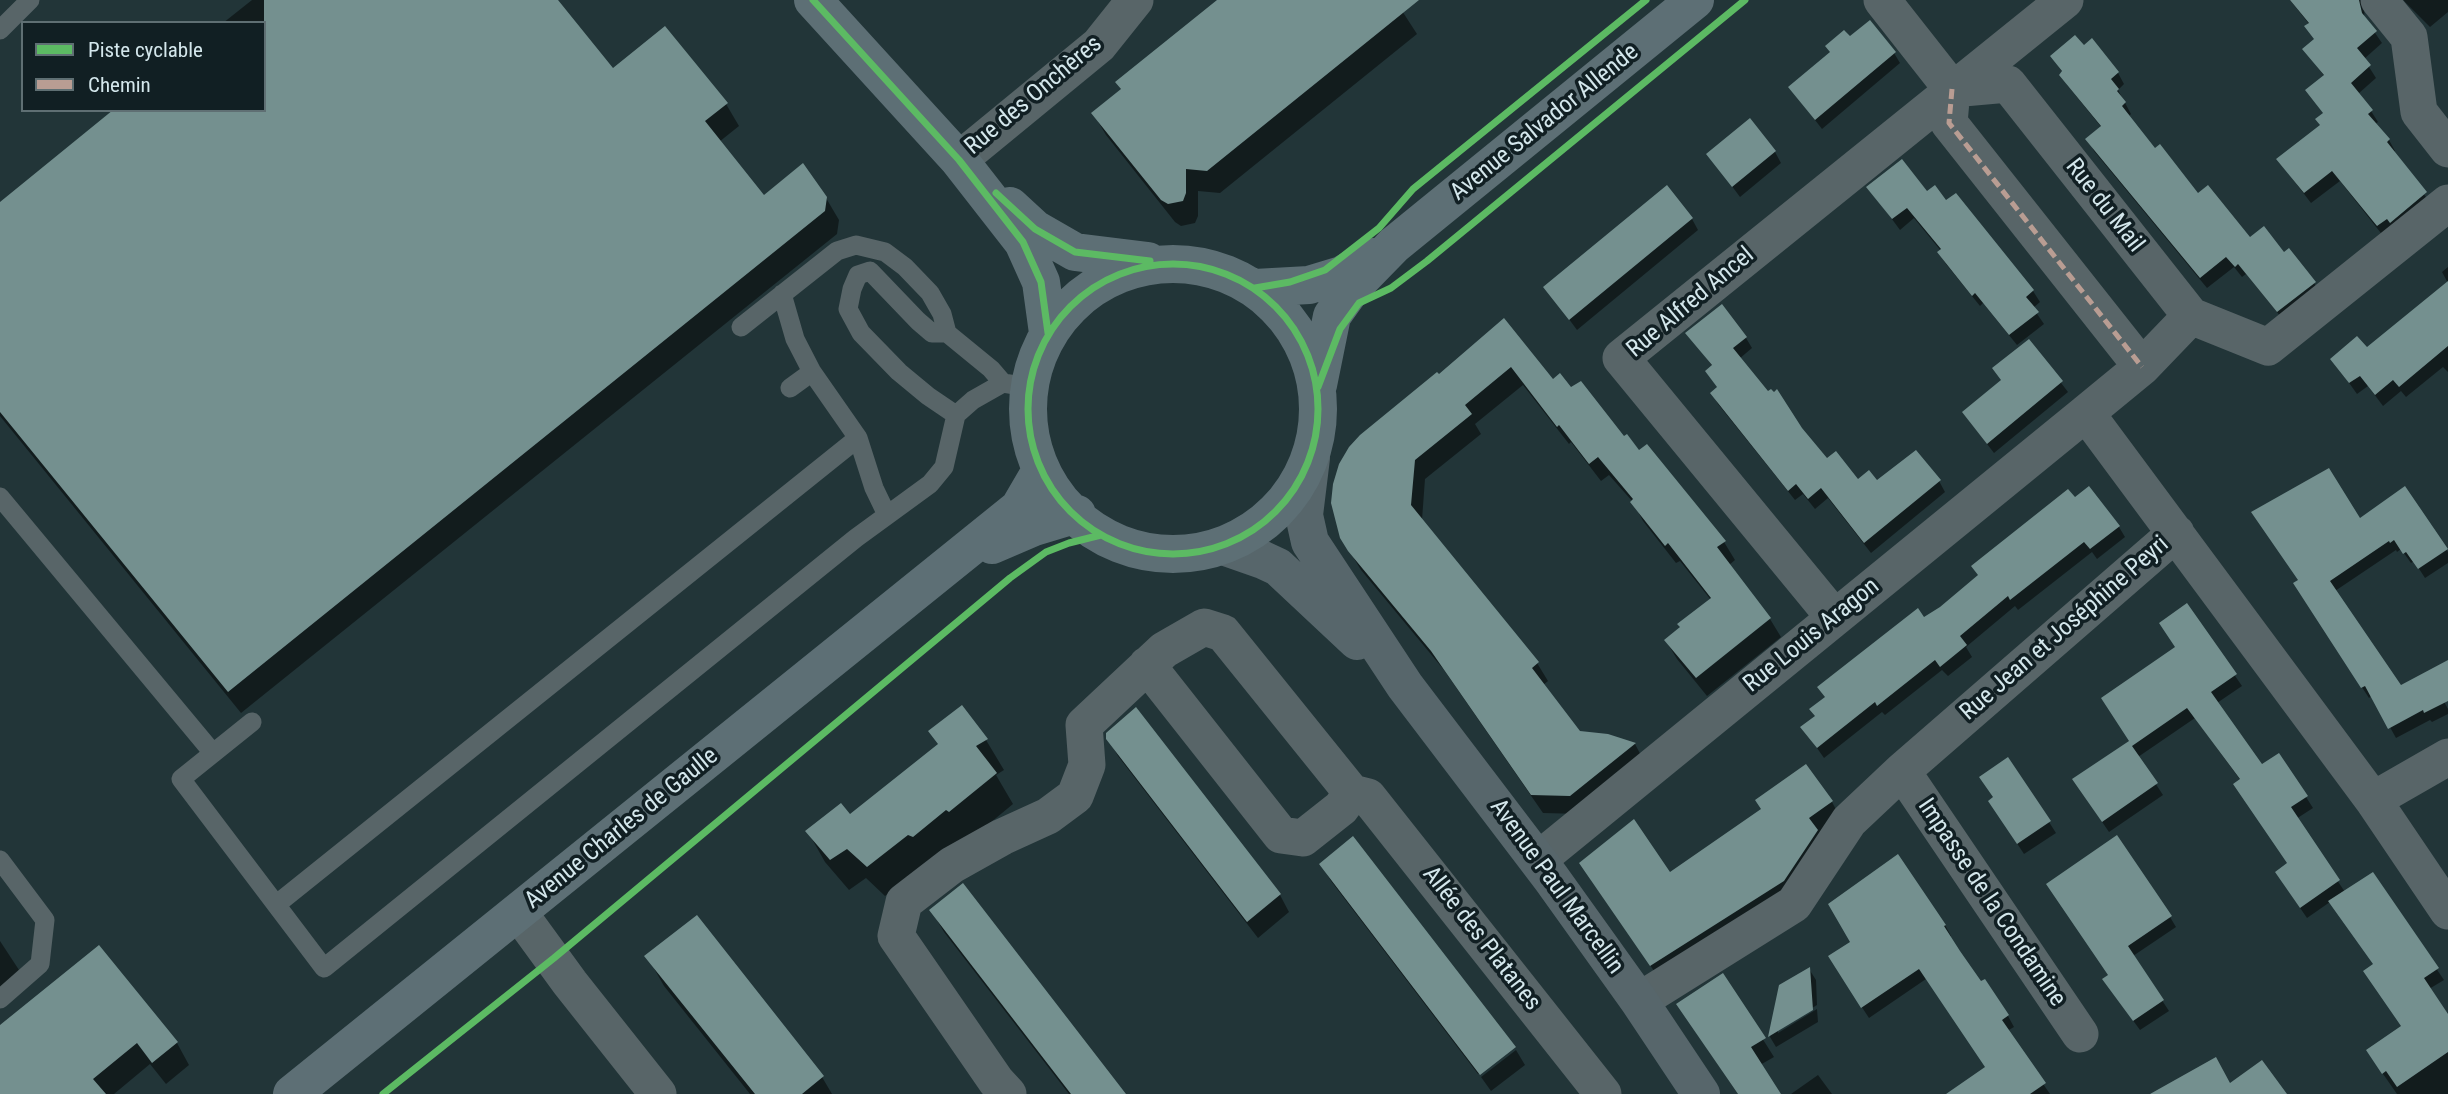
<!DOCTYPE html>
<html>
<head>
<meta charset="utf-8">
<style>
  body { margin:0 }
  #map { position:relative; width:2448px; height:1094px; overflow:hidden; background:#223538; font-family:"Roboto Condensed",sans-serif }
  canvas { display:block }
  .legend { position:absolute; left:21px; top:21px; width:245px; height:91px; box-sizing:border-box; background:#111f23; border:2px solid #5f6f73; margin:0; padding:9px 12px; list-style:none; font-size:21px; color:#d4e7ec }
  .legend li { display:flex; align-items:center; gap:14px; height:35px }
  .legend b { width:35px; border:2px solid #5f6f73 }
</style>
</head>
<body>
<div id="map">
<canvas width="2448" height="1094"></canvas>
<ul class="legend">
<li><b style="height:9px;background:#5cba63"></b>Piste cyclable</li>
<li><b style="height:9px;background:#b99d93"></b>Chemin</li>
</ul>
</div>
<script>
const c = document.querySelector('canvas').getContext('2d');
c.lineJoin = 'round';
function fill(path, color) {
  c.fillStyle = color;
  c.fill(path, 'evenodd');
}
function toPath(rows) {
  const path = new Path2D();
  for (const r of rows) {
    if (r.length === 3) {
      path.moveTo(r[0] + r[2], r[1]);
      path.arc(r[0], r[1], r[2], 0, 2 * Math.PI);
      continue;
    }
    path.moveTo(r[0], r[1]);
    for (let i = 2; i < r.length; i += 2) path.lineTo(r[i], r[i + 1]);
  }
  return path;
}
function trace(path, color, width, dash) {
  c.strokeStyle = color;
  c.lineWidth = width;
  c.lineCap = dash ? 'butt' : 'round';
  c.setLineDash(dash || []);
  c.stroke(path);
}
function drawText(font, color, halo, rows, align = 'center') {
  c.font = font + ' "Roboto Condensed",sans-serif';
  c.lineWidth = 7;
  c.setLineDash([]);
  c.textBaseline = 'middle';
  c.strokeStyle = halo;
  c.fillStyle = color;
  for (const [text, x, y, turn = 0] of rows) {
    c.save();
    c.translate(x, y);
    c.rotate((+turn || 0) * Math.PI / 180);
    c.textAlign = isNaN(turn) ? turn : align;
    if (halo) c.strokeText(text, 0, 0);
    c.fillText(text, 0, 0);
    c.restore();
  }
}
fill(toPath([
  [252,0,555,0,612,70,726,104,739,126,719,142,764,197,826,198,839,220,837,234,241,713,0,416,0,204,264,110,264,23,223,23],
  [1219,0,1395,0,1417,34,1220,193,1198,191,1198,216,1195,223,1181,226,1175,222,1106,135,1093,113,1122,91,1117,82],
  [2290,0,2368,0,2365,5,2364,17,2382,43,2364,59,2376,78,2358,94,2371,111,2378,122,2375,124,2389,140,2395,151,2393,153,2432,205,2384,237,2340,181,2311,203,2278,160,2321,126,2324,114,2307,91,2325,77,2304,49,2315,40,2309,24],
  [2403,0,2448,0,2448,12,2430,27],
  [1850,39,1894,53,1900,63,1822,129,1790,88],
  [2083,47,2118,73,2124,84,2118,90,2131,114,2128,117,2155,150,2198,195,2250,240,2284,254,2314,283,2321,294,2285,322,2246,274,2242,277,2234,267,2207,288,2094,151,2088,139,2102,128,2068,86,2061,75,2063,73,2052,57],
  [1775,152,1781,163,1740,197,1708,154],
  [1869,188,1927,194,1946,202,2033,291,2040,302,2033,308,2044,324,2017,345,1983,303,1980,306,1946,264,1939,253,1941,251,1914,218,1900,230],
  [1692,219,1698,230,1577,330,1546,288],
  [2448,267,2448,283,2442,272],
  [2448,283,2448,372,2443,367,2406,397,2401,391,2383,406,2368,386,2357,394,2332,359,2366,350],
  [1504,321,1553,381,1571,389,1639,452,1724,542,1735,560,1729,565,1770,619,1781,637,1707,696,1677,659,1666,641,1711,600,1680,561,1676,563,1643,521,1633,502,1609,475,1601,481,1571,442,1569,444,1523,385,1475,424,1481,434,1425,479,1422,520,1537,663,1548,681,1543,685,1579,733,1608,735,1635,744,1645,763,1581,814,1543,813,1444,670,1361,570,1341,537,1438,376],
  [1688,333,1746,338,1752,348,1739,359,1826,461,1858,481,1939,481,1945,492,1871,553,1828,498,1815,509,1803,494,1795,500,1718,404,1712,393,1718,388,1707,371,1713,367],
  [2029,341,2068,392,1994,453,1970,422,2003,381],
  [2405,489,2448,552,2448,563,2425,578,2414,561,2411,563,2401,549,2397,552,2396,550,2335,591,2400,688,2434,683,2448,709,2448,714,2432,722,2430,720,2396,738,2372,695,2369,698,2301,594,2359,520],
  [2074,500,2119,527,2125,537,2097,559,2092,552,2018,610,2015,606,1966,647,1972,657,1948,676,1942,670,1885,715,1882,712,1824,758,1803,728,1816,717,1826,698,1820,688,1941,608],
  [2187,606,2242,686,2217,703,2262,766,2306,797,2313,808,2296,819,2345,892,2373,875,2444,980,2429,989,2448,1017,2448,1094,2397,1094,2374,1061,2403,1027,2375,965,2330,902,2307,918,2283,883,2289,864,2241,781,2195,718,2138,757,2163,795,2109,832,2081,791,2131,742,2177,648],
  [962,707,986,740,1004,770,996,775,1013,804,967,842,926,865,885,896,866,878,849,890,825,862,808,832,850,816,939,745],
  [1108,738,1280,895,1289,912,1258,938,1118,756],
  [1832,802,1841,819,1793,898,1661,981,1591,880,1670,874],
  [1997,813,2049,822,2056,833,2024,854],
  [1321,864,1514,1047,1478,1074,1331,881],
  [2054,894,2170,917,2176,927,2133,956,2169,1011,2140,1030,2110,989,2110,976],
  [931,910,1124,1094,1069,1094,944,932],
  [1945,925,1951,936,1949,938,1981,983,2008,1016,2014,1027,2007,1031,2050,1094,1966,1094,1987,1068,1926,979,1869,1018,1836,968],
  [0,941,21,973,0,990],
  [99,947,177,1043,189,1065,166,1084,150,1064,114,1094,0,1094,0,1028],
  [647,956,822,1077,832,1094,750,1094,664,986],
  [1809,969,1816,980,1817,1005,1778,1029,1778,1033,1817,1009,1818,1022,1776,1047,1770,1037,1781,986],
  [1723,976,1774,1057,1760,1065,1779,1094,1738,1094,1689,1022],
  [1516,1050,1525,1065,1491,1091,1481,1077],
  [1818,1075,1832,1094,1791,1094]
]), '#0007');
fill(toPath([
  [264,0,558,0,613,68,665,26,728,103,705,121,764,195,803,163,827,197,825,211,228,692,0,412,0,202,113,110,264,110],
  [1217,0,1419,0,1207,171,1186,169,1186,193,1183,201,1168,204,1161,200,1091,113,1121,89,1115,82],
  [2290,0,2359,0,2362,13,2377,31,2357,48,2371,65,2351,83,2373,110,2368,114,2390,139,2387,142,2427,192,2390,223,2387,219,2377,226,2332,171,2304,193,2276,159,2320,125,2315,119,2323,113,2305,90,2324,75,2302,49,2314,39,2304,26,2309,23],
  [1870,20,1896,52,1815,120,1788,87,1830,52,1825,46,1844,30,1850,36],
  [2075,35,2084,45,2092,38,2119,72,2111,79,2119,89,2117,91,2126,102,2122,106,2155,148,2160,144,2198,193,2208,185,2250,237,2264,226,2284,252,2289,248,2316,282,2277,312,2238,264,2235,267,2226,257,2200,278,2085,139,2101,126,2059,75,2062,71,2050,56],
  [1750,118,1776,151,1732,187,1706,154],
  [1902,159,1927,191,1935,185,1946,200,1956,193,2034,290,2026,297,2039,312,2009,335,1975,293,1972,296,1937,252,1941,249,1907,208,1892,219,1866,187],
  [1667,185,1693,218,1569,320,1543,287],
  [2448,281,2448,346,2399,387,2393,380,2375,395,2360,376,2349,383,2330,359,2357,336,2367,347],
  [1722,304,1747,337,1733,348,1768,391,1771,389,1774,392,1777,389,1802,428,1827,458,1836,451,1858,479,1869,470,1877,480,1916,450,1941,480,1864,543,1821,488,1808,499,1796,484,1788,491,1710,393,1717,387,1705,371,1712,365,1685,333],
  [1504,318,1553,379,1560,373,1571,387,1581,381,1624,436,1627,434,1639,450,1647,444,1726,541,1717,547,1771,618,1696,678,1664,640,1680,627,1677,624,1711,598,1668,543,1665,546,1630,502,1633,499,1598,457,1589,464,1559,425,1557,427,1511,367,1465,405,1472,414,1415,460,1411,505,1539,662,1532,668,1580,731,1608,734,1636,743,1570,796,1531,795,1431,651,1348,551,1340,538,1331,503,1333,484,1339,464,1349,447,1360,435,1437,372,1439,374],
  [2029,339,2063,381,1987,444,1962,412,2001,380,1992,368],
  [2329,468,2360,518,2405,486,2448,549,2418,569,2406,552,2403,554,2394,540,2390,543,2389,541,2330,581,2401,685,2448,660,2448,701,2424,713,2423,710,2388,729,2365,686,2361,688,2293,583,2298,580,2251,512],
  [2089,486,2120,526,2090,549,2084,542,2010,600,2008,596,1960,636,1967,645,1940,667,1935,660,1877,706,1875,702,1817,748,1800,727,1815,716,1809,709,1825,697,1817,687,1918,608,1924,617,1940,607,1978,575,1971,566,2068,489,2075,497],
  [2187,603,2237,674,2211,692,2262,764,2279,753,2308,796,2291,807,2340,880,2300,908,2275,872,2287,863,2233,784,2240,779,2187,708,2132,746,2158,783,2102,822,2072,779,2129,741,2101,698,2175,647,2159,623],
  [962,705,988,739,976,746,997,773,949,812,946,810,913,837,908,835,867,867,847,849,830,860,805,831,841,803,850,814,938,744,928,731],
  [1136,707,1281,894,1247,922,1106,739,1106,733],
  [2008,757,2051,821,2017,844,1988,801,1993,797,1979,777],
  [1806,764,1833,801,1809,818,1818,830,1784,881,1650,966,1579,863,1634,819,1670,872,1761,809,1755,800],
  [2117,835,2172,916,2128,946,2164,1000,2133,1021,2102,979,2108,975,2046,884],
  [1353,836,1516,1047,1480,1075,1319,864],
  [1898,854,1946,925,1944,926,1960,951,1981,981,1985,979,2009,1015,2002,1020,2046,1083,2030,1094,1946,1094,1985,1067,1919,969,1861,1008,1828,956,1850,942,1828,904],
  [2373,872,2439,968,2424,978,2448,1014,2448,1052,2397,1087,2386,1071,2382,1074,2366,1050,2401,1026,2363,971,2373,964,2328,901],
  [963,883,1126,1094,1071,1094,929,910],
  [697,915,824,1076,802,1094,755,1094,644,956],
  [99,945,178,1042,152,1063,137,1043,93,1079,106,1094,0,1094,0,1025],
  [1810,967,1813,1010,1768,1037,1779,985],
  [1723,973,1766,1038,1751,1047,1781,1094,1738,1094,1676,1004],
  [2216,1057,2230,1083,2262,1060,2287,1094,2150,1094]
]), '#74908f');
trace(toPath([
  [0,30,30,0],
  [741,327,837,251,856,245,885,252,905,267,930,293,942,314,947,333],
  [790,388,812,372],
  [956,415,928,396,899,372,861,333,848,309,852,289,858,275,870,271,918,321,932,333,947,333,991,369,1003,383],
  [858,438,874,488,887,515],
  [0,497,213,753],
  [252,722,181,779,324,968,856,538,930,484,944,467,956,415,973,400,1003,383,1028,387],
  [0,860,45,920,40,964,0,999],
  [277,904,858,438,812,372,795,339,782,294]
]), '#586568', 19);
trace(toPath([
  [1882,0,1952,89,1949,123,2142,367],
  [2379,0,2409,37,2419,112,2448,149],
  [1952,89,2008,84,2191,316,2268,347,2448,203],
  [959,160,1099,45,1135,0],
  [2191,316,2142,367,2086,413,2373,800,2448,911],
  [1834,617,1621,358,2065,0],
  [1147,665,1281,835,1303,838,1341,808,1352,793],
  [1902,771,2080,1034],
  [2373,800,2448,757],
  [1538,860,2086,413],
  [519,913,570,983,658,1094],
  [1639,1001,1794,904,1849,821,1902,771,2176,533],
  [1008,1094,996,1081,896,936,904,902,952,865,1002,837,1048,816,1075,796,1087,765,1084,725,1164,650,1204,627,1223,633,1352,793,1368,797,1603,1094]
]), '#586568', 37);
trace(toPath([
  [1311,458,1304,515,1310,542,1405,686,1551,878,1639,1001,1701,1094],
  [1223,546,1263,560,1278,567,1357,641]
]), '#57666b', 38);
trace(toPath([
  [813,0,959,160,1023,242,1041,282,1048,333],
  [1010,206,1035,229,1075,252,1148,261],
  [1173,409,145],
  [1255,288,1309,285,1342,275,1373,257],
  [1318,385,1332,316,1352,288,1394,245,1695,0],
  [992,545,1034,527,1077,514],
  [292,1094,1019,508,1040,472]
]), '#5d6f75', 38);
trace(toPath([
  [1952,89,1949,123,2142,367]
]), '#b99d93', 5, [10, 5]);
trace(toPath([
  [813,0,959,160,1023,242,1041,282,1048,333],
  [996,193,1035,229,1075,252,1150,261],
  [1173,409,145],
  [1255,288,1290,282,1325,270,1379,228,1413,189,1646,0],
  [1318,387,1340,329,1359,303,1391,288,1427,261,1745,0],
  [383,1094,554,958,1010,578,1046,552,1069,543,1101,535]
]), '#5cba63', 7);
drawText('24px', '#d4e7ec', '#111f23', [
  ["Rue des Onchères",1034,96,-40],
  ["Avenue Salvador Allende",1545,123,-39],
  ["Rue du Mail",2104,206,52],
  ["Rue Alfred Ancel",1691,303,-40],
  ["Rue Jean et Joséphine Peyri",2065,629,-41],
  ["Rue Louis Aragon",1812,636,-39],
  ["Avenue Charles de Gaulle",622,829,-39],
  ["Avenue Paul Marcellin",1556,887,54],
  ["Impasse de la Condamine",1991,903,56],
  ["Allée des Platanes",1481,939,52]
]);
</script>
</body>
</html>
